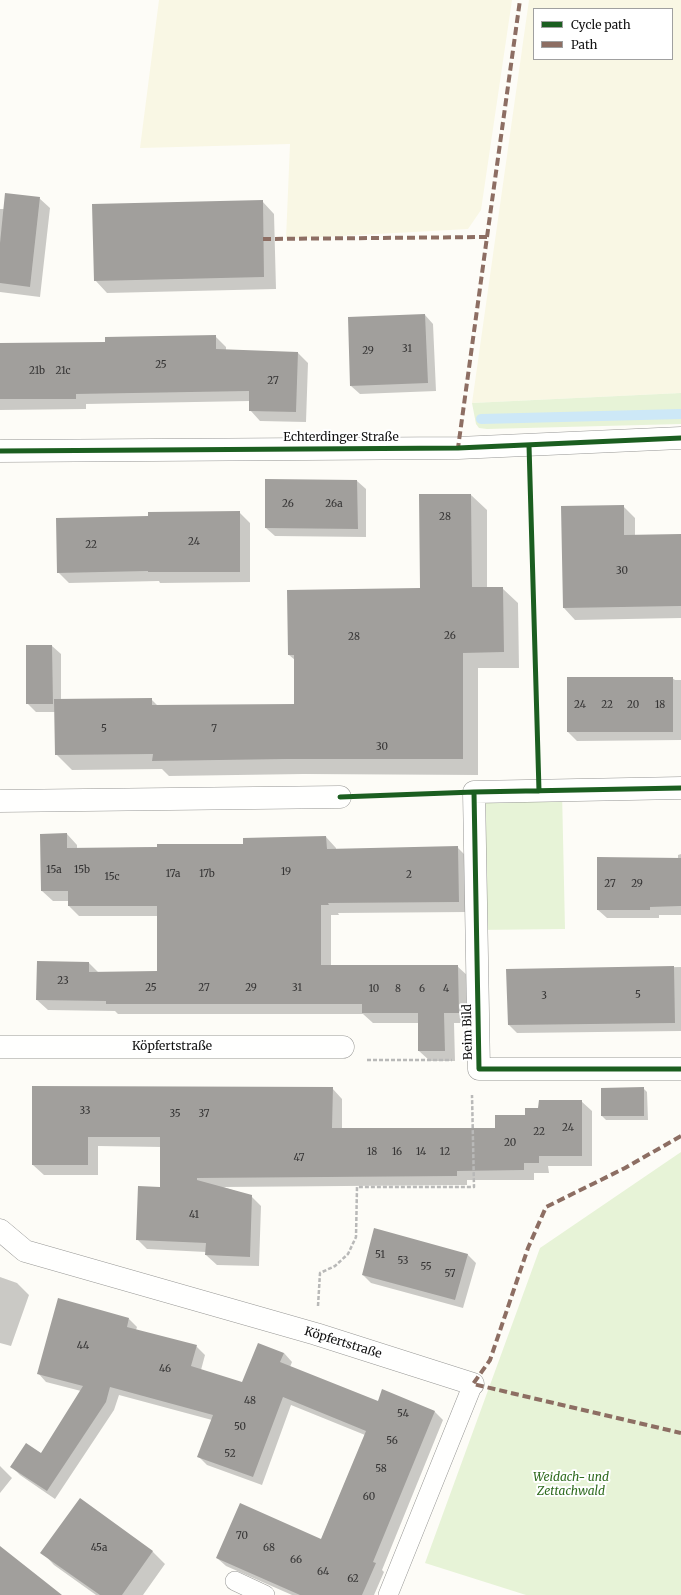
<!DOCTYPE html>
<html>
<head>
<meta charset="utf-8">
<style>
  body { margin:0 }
  #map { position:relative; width:681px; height:1595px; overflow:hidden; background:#fdfcf7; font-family:Merriweather,serif }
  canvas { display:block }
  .legend { position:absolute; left:533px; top:8px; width:140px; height:52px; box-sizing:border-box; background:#fff; border:1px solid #a0a0a0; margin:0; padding:5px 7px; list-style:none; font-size:12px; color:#111 }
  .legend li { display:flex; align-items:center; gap:8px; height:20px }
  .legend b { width:20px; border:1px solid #a0a0a0 }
</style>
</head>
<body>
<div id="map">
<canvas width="681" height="1595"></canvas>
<ul class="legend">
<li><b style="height:5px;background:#1b5e20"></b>Cycle path</li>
<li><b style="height:5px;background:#8d6e63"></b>Path</li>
</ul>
</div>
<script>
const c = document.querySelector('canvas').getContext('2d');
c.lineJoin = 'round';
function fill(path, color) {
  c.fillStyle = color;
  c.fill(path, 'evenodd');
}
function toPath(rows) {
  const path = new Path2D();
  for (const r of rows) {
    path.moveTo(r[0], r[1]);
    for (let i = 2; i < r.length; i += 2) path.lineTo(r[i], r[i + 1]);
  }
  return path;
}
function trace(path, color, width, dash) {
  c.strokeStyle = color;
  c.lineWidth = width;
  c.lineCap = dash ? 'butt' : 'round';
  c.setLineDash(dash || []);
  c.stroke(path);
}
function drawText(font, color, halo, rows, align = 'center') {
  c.font = font + ' Merriweather,serif';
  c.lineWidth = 4;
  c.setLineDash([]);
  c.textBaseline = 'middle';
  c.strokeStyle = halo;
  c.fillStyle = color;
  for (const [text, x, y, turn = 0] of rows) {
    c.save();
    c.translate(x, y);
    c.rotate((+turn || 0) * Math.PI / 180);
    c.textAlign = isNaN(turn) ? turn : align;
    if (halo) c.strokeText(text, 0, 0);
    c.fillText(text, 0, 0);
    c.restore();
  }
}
fill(toPath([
  [159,0,512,0,481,210,468,229,286,239,290,144,140,148],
  [529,0,681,0,681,393,472,403],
  [534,9,672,9,672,59,534,59]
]), '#f9f7e4');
fill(toPath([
  [681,393,681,424,487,429,479,428,476,424,472,403],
  [562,791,565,929,476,930,474,792],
  [681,1152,681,1595,526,1595,425,1563,540,1248]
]), '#e7f3d7');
fill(toPath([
  [39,198,50,208,40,297,0,292,0,209,5,209],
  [262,201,274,214,276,289,107,293,95,280],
  [425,315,433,324,436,391,360,394,351,386],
  [215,336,226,347,226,350,298,353,308,363,306,422,260,421,250,410,250,401,86,404,86,409,0,410,0,343,106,343],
  [357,481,366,489,366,537,275,536,266,528],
  [471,495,487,510,487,588,502,588,518,603,519,668,478,668,478,775,304,774,169,776,162,769,72,770,56,754,55,712,36,712,27,703,52,646,61,654,61,700,151,699,158,706,295,705,295,660,289,655,421,589],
  [623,506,635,518,635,536,681,535,681,618,575,620,564,608,562,507],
  [239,512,250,523,250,582,160,583,159,581,69,583,58,572,149,517],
  [568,678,672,678,675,680,681,680,681,740,577,741,568,732],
  [67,834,77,845,77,849,244,845,326,837,336,848,336,850,457,847,468,858,469,912,338,913,339,915,331,915,331,966,457,966,468,976,469,1023,454,1023,455,1061,430,1061,419,1051,419,1023,373,1023,363,1014,118,1014,115,1011,48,1010,37,1000,89,963,99,973,158,972,158,916,79,916,69,906,69,901,53,901,42,891],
  [681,854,681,915,659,915,659,918,607,918,598,910,678,859,678,855],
  [681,967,681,1031,517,1033,509,1025,507,970],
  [33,1087,332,1088,342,1099,342,1129,496,1129,539,1109,581,1101,592,1111,592,1166,548,1166,549,1173,534,1173,534,1180,467,1180,467,1185,223,1187,251,1196,261,1206,259,1266,217,1265,206,1255,206,1252,147,1249,137,1239,161,1188,161,1147,98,1146,98,1175,44,1175,33,1165],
  [643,1088,647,1092,648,1120,606,1120,602,1116],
  [467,1254,476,1263,463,1308,371,1283,363,1275],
  [0,1277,17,1283,29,1295,11,1346,0,1343],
  [129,1319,137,1327,136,1330,196,1346,205,1355,201,1370,243,1383,284,1353,292,1362,290,1367,378,1402,435,1412,443,1420,382,1570,384,1572,374,1595,292,1595,226,1566,217,1558,321,1540,365,1435,291,1405,262,1485,207,1465,199,1457,212,1420,119,1395,114,1410,55,1499,20,1475,12,1467,41,1454,81,1391,46,1382,38,1373],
  [0,1466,12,1478,0,1493],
  [80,1500,153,1552,165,1564,143,1595,96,1595,54,1565,42,1552]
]), '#0003');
trace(toPath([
  [481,419,681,414]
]), '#cde8f7', 10);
fill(toPath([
  [5,193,40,197,30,287,0,283,0,243],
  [263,200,264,277,94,281,92,204],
  [425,314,428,383,350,386,348,317],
  [216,335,216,349,298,352,296,412,249,411,249,391,76,394,76,399,0,399,0,343,105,342,105,337],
  [265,479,357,480,358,529,265,528],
  [419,494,471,494,472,587,503,587,504,652,463,653,463,759,287,759,152,761,153,754,55,755,54,699,152,698,152,705,294,704,294,655,288,655,287,590,420,588],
  [624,505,624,535,681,534,681,606,563,608,561,506],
  [240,511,240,572,148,572,148,571,57,573,56,518,148,516,148,512],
  [26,645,52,645,53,704,26,704],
  [567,677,673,677,673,732,567,732],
  [67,833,67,848,157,847,157,844,243,844,243,838,326,836,327,849,458,846,459,902,328,903,329,905,321,905,321,965,458,965,459,1013,444,1013,445,1051,418,1051,418,1013,362,1013,362,1004,106,1004,106,1001,36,1000,37,961,89,962,89,972,157,971,157,906,68,906,68,891,41,891,40,834],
  [597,857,681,858,681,906,650,907,650,910,597,910],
  [674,966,675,1023,508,1025,506,969],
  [32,1086,333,1087,332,1128,495,1128,495,1115,525,1115,525,1108,538,1108,539,1100,582,1100,582,1156,539,1156,539,1163,524,1163,524,1170,457,1171,457,1176,197,1178,197,1180,252,1195,250,1257,205,1255,206,1243,136,1240,138,1186,160,1187,160,1137,88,1137,88,1165,32,1165],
  [644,1087,644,1116,601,1116,601,1088],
  [374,1228,468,1254,455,1300,362,1275],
  [58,1298,129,1318,127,1327,197,1345,191,1366,242,1382,258,1343,284,1353,280,1362,378,1401,382,1389,435,1411,373,1562,376,1563,362,1595,300,1595,216,1558,240,1503,321,1539,366,1431,283,1397,253,1477,197,1457,213,1415,110,1387,106,1402,47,1491,10,1467,26,1443,41,1453,83,1386,37,1374],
  [80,1498,153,1551,122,1595,100,1595,40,1553],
  [0,1546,62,1595,0,1595]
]), '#a19f9c');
const service = toPath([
  [235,1581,265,1595],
  [388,1595,473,1384]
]);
const minor = toPath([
  [681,788,474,792,479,1069,681,1069],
  [0,801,340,797],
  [0,1047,343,1047],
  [0,1230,25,1251,316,1334,473,1384]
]);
const tertiary = toPath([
  [0,451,458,448,681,438]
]);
trace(service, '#979795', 20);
trace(minor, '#979795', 23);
trace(tertiary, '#979795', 23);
trace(toPath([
  [367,1060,452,1060],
  [318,1306,320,1273,335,1266,348,1254,356,1237,357,1187,474,1187,472,1095]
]), '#b9b9b8', 2.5, [4, 2]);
trace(service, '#fffffe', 19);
trace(minor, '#fffffe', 22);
trace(tertiary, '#fffffe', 22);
trace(toPath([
  [487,237,520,0],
  [263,239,487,237,458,448],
  [681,1136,625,1168,546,1207,528,1248,490,1360,473,1384,681,1433]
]), '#8d6e63', 4, [8, 4]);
trace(toPath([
  [529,445,539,791],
  [0,451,458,448,681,438],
  [474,792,479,1069,681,1069],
  [340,797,474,792,681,788]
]), '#1b5e20', 5);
drawText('10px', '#353434', null, [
  ["31",407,349],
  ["29",368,351],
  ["25",161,365],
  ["21b",37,371],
  ["21c",63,371],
  ["27",273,381],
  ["26",288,504],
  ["26a",334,504],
  ["28",445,517],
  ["24",194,542],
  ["22",91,545],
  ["30",622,571],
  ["26",450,636],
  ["28",354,637],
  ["24",580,705],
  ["22",607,705],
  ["20",633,705],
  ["18",660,705],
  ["5",104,729],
  ["7",214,729],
  ["30",382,747],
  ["15a",54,870],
  ["15b",82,870],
  ["19",286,872],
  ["17a",173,874],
  ["17b",207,874],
  ["2",409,875],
  ["15c",112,877],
  ["27",610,884],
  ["29",637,884],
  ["23",63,981],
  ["25",151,988],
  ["27",204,988],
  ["29",251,988],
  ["31",297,988],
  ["10",374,989],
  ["8",398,989],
  ["6",422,989],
  ["4",446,989],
  ["5",638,995],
  ["3",544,996],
  ["33",85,1111],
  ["35",175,1114],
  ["37",204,1114],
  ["24",568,1128],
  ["22",539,1132],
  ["20",510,1143],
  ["18",372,1152],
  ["16",397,1152],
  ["14",421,1152],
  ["12",445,1152],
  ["47",299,1158],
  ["41",194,1215],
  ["51",380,1255],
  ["53",403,1261],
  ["55",426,1267],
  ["57",450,1274],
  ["44",83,1346],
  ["46",165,1369],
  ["48",250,1401],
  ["54",403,1414],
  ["50",240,1427],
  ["56",392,1441],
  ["52",230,1454],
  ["58",381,1469],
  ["60",369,1497],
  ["70",242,1536],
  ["45a",99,1548],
  ["68",269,1548],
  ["66",296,1560],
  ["64",323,1572],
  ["62",353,1579]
]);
drawText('12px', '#111', '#fff', [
  ["Echterdinger Straße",341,438],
  ["Beim Bild",468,1032,-91],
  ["Köpfertstraße",172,1047],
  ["Köpfertstraße",343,1343,17]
]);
drawText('italic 12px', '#2f6b1f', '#fff', [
  ["Weidach- und",571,1478],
  ["Zettachwald",571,1492]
]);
</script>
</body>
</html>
